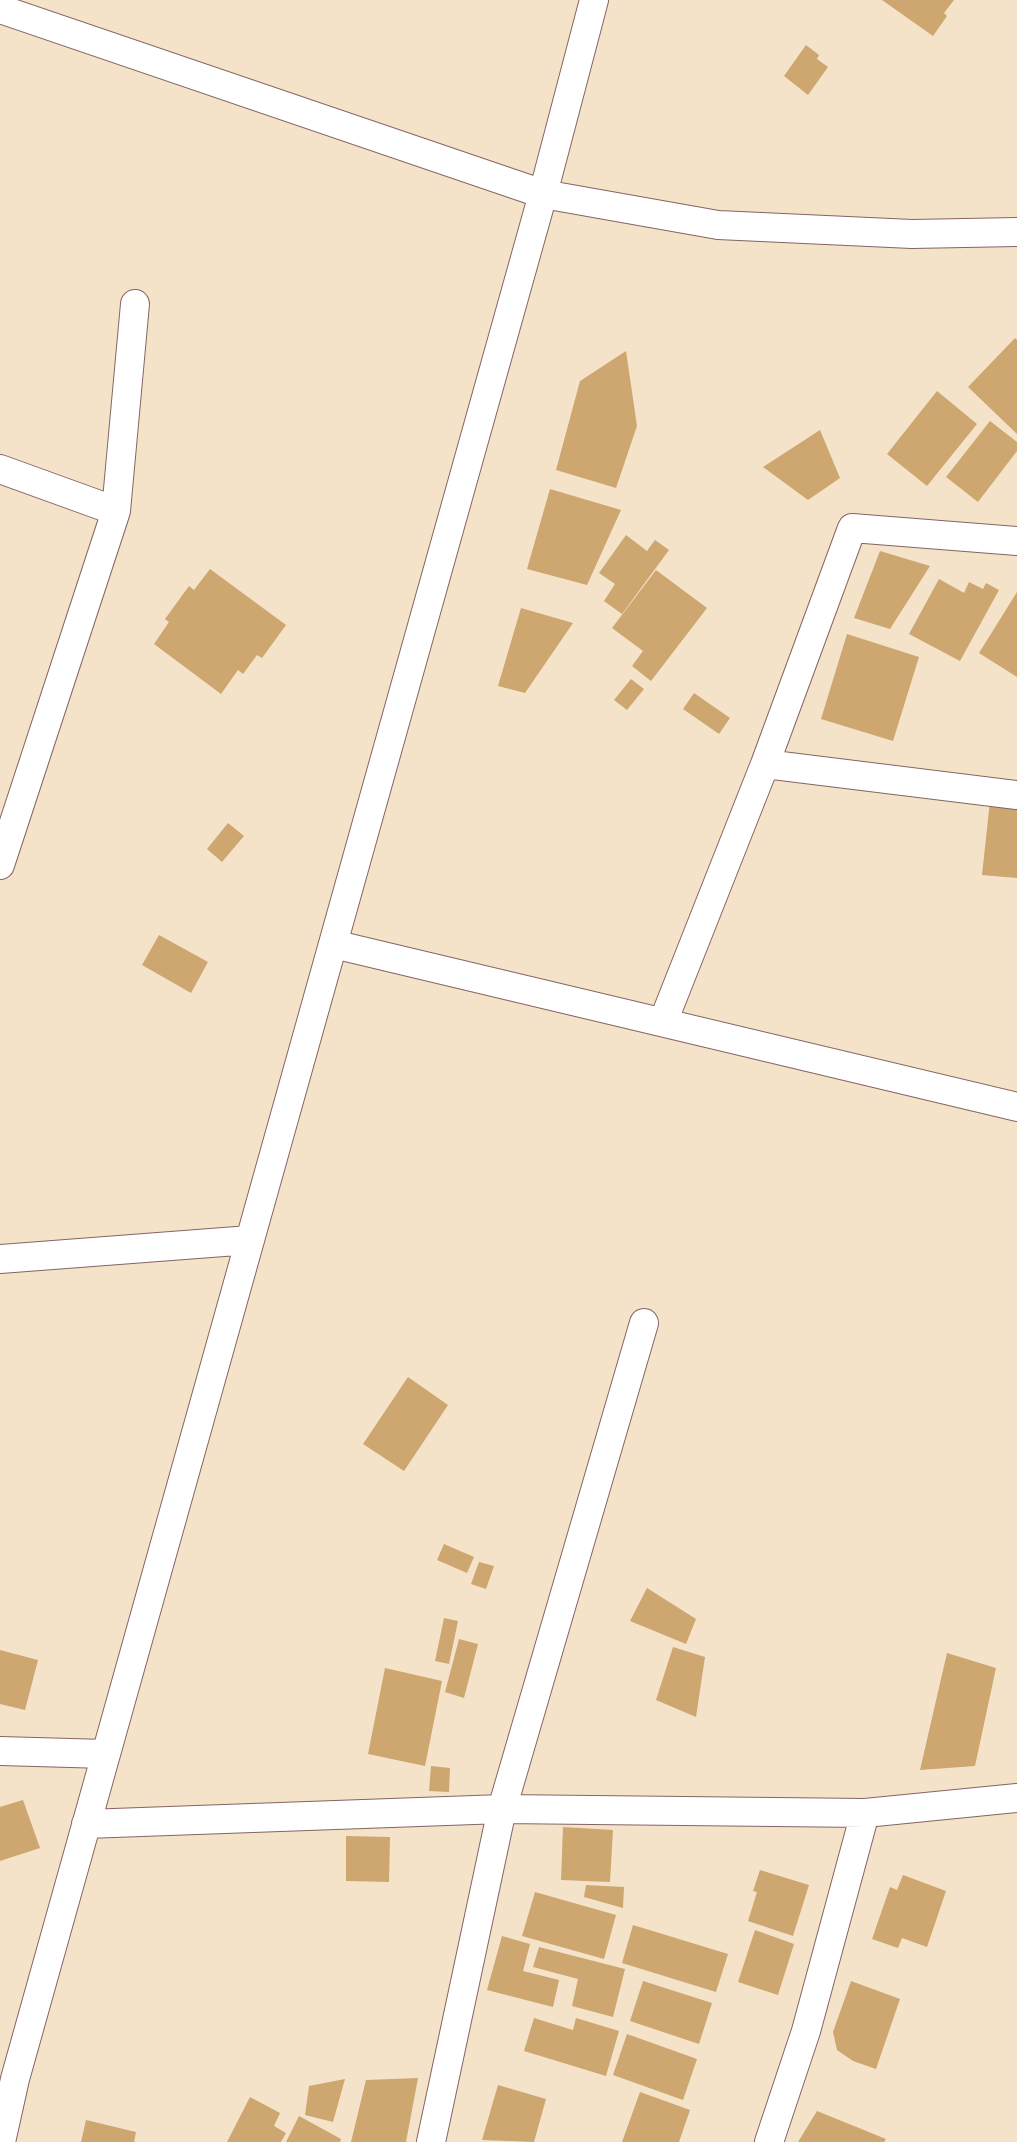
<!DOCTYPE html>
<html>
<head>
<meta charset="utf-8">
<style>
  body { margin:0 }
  canvas { display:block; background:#f4e3c9 }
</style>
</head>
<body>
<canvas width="1017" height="2142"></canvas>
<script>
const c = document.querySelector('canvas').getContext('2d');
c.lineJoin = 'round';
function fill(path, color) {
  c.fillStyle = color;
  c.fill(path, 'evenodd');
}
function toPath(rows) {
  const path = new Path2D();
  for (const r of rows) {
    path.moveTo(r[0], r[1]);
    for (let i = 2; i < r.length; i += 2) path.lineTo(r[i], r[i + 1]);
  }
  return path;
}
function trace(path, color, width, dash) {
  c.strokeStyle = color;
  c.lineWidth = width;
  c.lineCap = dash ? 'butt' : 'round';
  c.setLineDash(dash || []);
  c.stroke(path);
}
fill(toPath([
  [882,0,954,0,944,13,947,16,933,36],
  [806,45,819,55,817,59,828,67,808,95,784,76],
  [1015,338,1017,340,1017,434,968,387],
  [626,351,637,426,616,488,556,470,580,381],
  [937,391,977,424,927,486,887,454],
  [990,421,1017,442,1017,451,978,502,946,477],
  [820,430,840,478,808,500,763,467],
  [550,489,621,510,587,585,527,569],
  [626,535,647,551,655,540,669,550,622,614,604,601,615,584,599,573],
  [880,551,930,566,890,629,854,618],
  [210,569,286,625,262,658,257,655,243,674,238,670,221,694,154,644,169,622,165,619,189,586,194,590],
  [656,570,707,608,651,681,632,666,643,651,612,628],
  [939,579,964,593,969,582,983,589,986,583,999,590,960,661,909,634],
  [1017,592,1017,677,979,653],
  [521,608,573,623,525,693,498,686],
  [847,634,919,657,893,741,821,719],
  [631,679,644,689,627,710,614,700],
  [694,693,730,718,719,734,683,709],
  [990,801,1017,804,1017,878,982,875],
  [228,823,244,836,222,862,207,849],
  [159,935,208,962,191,993,142,965],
  [408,1377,448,1405,404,1471,363,1444],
  [444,1544,474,1557,467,1573,437,1560],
  [479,1562,494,1566,486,1589,471,1584],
  [647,1588,696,1619,686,1644,630,1621],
  [444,1618,458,1621,449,1664,435,1661],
  [459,1639,478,1644,464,1698,445,1692],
  [673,1647,705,1657,696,1717,656,1700],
  [0,1650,38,1660,25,1710,0,1704],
  [947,1653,996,1668,975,1766,920,1770],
  [385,1668,442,1681,425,1766,368,1754],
  [431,1766,450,1768,449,1792,429,1791],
  [23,1800,40,1848,0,1861,0,1807],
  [563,1827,613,1830,610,1882,561,1880],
  [346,1836,390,1837,389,1882,346,1881],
  [760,1870,809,1885,793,1936,748,1921,757,1892,753,1891],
  [903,1875,946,1891,927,1947,902,1938,898,1948,872,1939,890,1887,897,1890],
  [586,1885,624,1887,623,1908,584,1897],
  [535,1892,616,1915,604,1959,522,1936],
  [633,1925,728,1954,716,1992,622,1963],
  [755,1930,794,1944,778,1995,738,1982],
  [502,1936,530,1944,523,1971,559,1980,553,2007,487,1990],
  [539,1947,625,1969,613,2017,572,2006,578,1979,533,1967],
  [643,1981,712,2003,699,2044,630,2021],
  [851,1981,900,1999,876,2069,853,2061,837,2050,833,2032],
  [534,2018,573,2030,576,2018,619,2031,606,2076,524,2051],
  [627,2034,697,2059,683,2100,613,2075],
  [418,2078,406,2142,351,2142,366,2080],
  [345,2079,333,2122,305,2115,309,2086],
  [498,2085,546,2099,534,2142,482,2140],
  [640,2092,690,2110,679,2142,622,2142],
  [250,2097,280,2113,274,2126,286,2133,281,2142,227,2142],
  [817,2111,886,2139,884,2142,798,2142],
  [299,2116,341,2139,340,2142,286,2142],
  [86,2120,136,2132,134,2142,81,2142]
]), '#cda670');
const minor = toPath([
  [0,9,543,194,718,225,912,234,1017,232],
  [0,469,116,511],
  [1017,541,852,528,765,764,1017,795],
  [0,865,116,511,135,304],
  [333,944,1017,1107],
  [663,1022,765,764],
  [0,1259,250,1240],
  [0,1751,106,1754],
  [86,1824,502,1809,865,1813,1017,1798],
  [1,2142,15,2079,543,194,594,0],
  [431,2142,502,1809,644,1323],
  [769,2142,806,2031,865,1813]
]);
trace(minor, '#866462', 30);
trace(minor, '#fff', 28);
</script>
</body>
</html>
